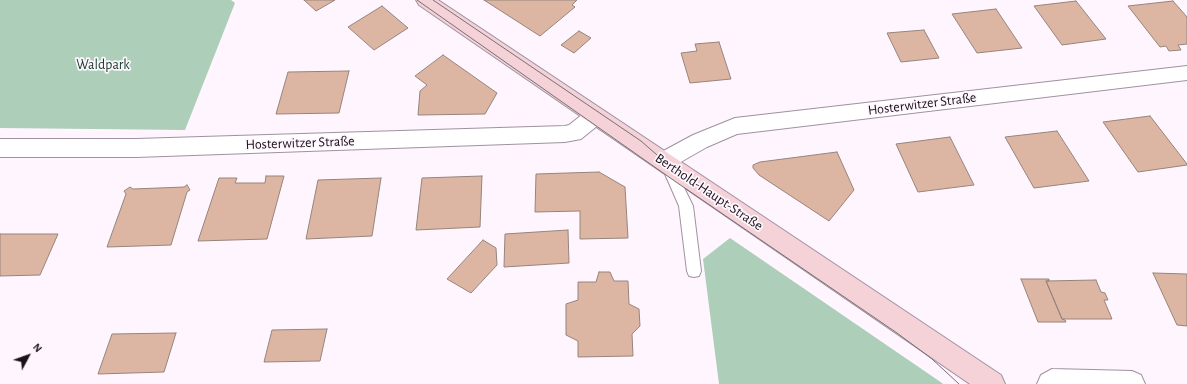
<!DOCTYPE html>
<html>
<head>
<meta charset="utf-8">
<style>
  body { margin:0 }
  #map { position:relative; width:1187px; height:384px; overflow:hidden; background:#fff5fe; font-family:"Alegreya Sans",sans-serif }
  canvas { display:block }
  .north { position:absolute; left:8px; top:336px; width:40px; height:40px; -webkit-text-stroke:3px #fff5fe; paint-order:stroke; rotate:49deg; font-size:11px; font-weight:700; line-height:16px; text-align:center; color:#181318 }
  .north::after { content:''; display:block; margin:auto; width:14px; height:18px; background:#181318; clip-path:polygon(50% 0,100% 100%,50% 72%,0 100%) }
</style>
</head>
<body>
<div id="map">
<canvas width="1187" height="384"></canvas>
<div class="north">N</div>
</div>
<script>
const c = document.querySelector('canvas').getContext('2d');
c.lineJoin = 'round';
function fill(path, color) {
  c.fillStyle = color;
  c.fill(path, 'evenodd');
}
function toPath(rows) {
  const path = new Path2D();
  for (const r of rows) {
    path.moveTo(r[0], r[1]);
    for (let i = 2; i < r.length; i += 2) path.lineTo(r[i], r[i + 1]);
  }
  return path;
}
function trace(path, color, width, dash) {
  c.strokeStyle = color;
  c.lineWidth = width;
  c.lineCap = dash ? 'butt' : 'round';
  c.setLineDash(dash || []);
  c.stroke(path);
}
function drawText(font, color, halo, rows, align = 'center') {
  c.font = font + ' "Alegreya Sans",sans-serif';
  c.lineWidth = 3.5;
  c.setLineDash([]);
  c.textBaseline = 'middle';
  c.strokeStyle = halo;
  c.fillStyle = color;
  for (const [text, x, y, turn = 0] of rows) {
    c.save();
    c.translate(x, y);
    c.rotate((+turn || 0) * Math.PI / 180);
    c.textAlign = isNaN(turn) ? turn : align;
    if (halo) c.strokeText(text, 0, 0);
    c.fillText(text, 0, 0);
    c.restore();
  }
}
fill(toPath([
  [0,0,231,0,235,3,185,130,0,128],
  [730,238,942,383,943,384,719,384,703,259]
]), '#adceb9');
const building = toPath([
  [304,0,335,0,316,11,304,0],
  [484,0,577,0,572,5,575,7,540,36,484,0],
  [1076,1,1106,39,1062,45,1034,6,1076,1],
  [1173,1,1187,17,1187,44,1178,45,1181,50,1169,51,1166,46,1160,47,1128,6,1173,1],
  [382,6,408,28,374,50,348,27,382,6],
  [996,9,1022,48,977,53,952,14,996,9],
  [924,30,939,58,901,62,887,33,924,30],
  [579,31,591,38,574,53,561,45,579,31],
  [719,42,731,79,690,83,681,53,697,51,695,44,719,42],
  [443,55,497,93,485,114,418,115,420,91,427,85,415,76,443,55],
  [349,71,339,113,276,114,288,72,349,71],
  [1150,116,1187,164,1187,165,1138,172,1103,122,1150,116],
  [1057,131,1089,181,1034,188,1005,137,1057,131],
  [950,137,974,185,918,192,896,144,950,137],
  [837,152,854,190,829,221,759,175,753,168,753,165,760,162,837,152],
  [599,172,625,187,628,238,580,239,580,211,535,212,536,174,599,172],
  [266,176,284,176,267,239,198,241,219,178,237,178,235,183,265,183,266,176],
  [482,176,480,227,416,230,422,178,482,176],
  [381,178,372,236,306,239,318,180,381,178],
  [187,185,190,190,187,192,171,245,107,247,126,194,124,191,130,187,133,189,184,187,187,185],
  [568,230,569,263,504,267,505,234,568,230],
  [0,234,58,234,40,275,0,276,0,234],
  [483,240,496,248,497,265,471,293,447,279,483,240],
  [599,272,610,272,614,281,628,281,629,304,639,309,640,326,632,334,633,356,578,357,578,341,566,335,566,304,578,300,578,282,596,282,599,272],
  [1153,273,1187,274,1187,326,1177,325,1153,273],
  [1021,279,1049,279,1049,281,1046,281,1062,319,1065,320,1066,322,1038,322,1021,279],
  [1096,280,1101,292,1105,293,1108,300,1104,300,1112,319,1062,319,1046,281,1096,280],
  [327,329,320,361,264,362,272,330,327,329],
  [176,333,164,372,98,374,112,334,176,333]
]);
fill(building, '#ddb6a3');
trace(building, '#96847c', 1);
const lane = toPath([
  [668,162,672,163,693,206,701,271,699,276,694,277,689,276,687,271,679,206,662,167,664,163,668,162]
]);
const street = toPath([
  [1187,66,1187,80,737,134,707,147,672,167,664,170,656,167,653,161,656,155,693,135,735,118,1187,66],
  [595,108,602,110,605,116,602,122,581,139,565,142,136,157,0,157,0,139,136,139,565,126,569,125,588,110,595,108],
  [1052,369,1132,371,1141,375,1145,384,1037,384,1041,375,1052,369]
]);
const secondary = toPath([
  [416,0,438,0,1001,375,1005,384,970,384,419,5,416,0]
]);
trace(lane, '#9f929f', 2);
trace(street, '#9f929f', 2);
trace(secondary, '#9f929f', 2);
fill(lane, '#fff');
fill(street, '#fff');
fill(secondary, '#f4d2d7');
trace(toPath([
  [417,0,676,182,897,333,932,359,959,384],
  [433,0,641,141,664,161]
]), '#766f76', 1);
drawText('14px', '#0d3d25', '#fff5fe', [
  ["Waldpark",103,65]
]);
drawText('14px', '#181318', '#fff5fe', [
  ["Hosterwitzer Straße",922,104,-7],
  ["Hosterwitzer Straße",300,143,-2],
  ["Berthold-Haupt-Straße",709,192,34]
]);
</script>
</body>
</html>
